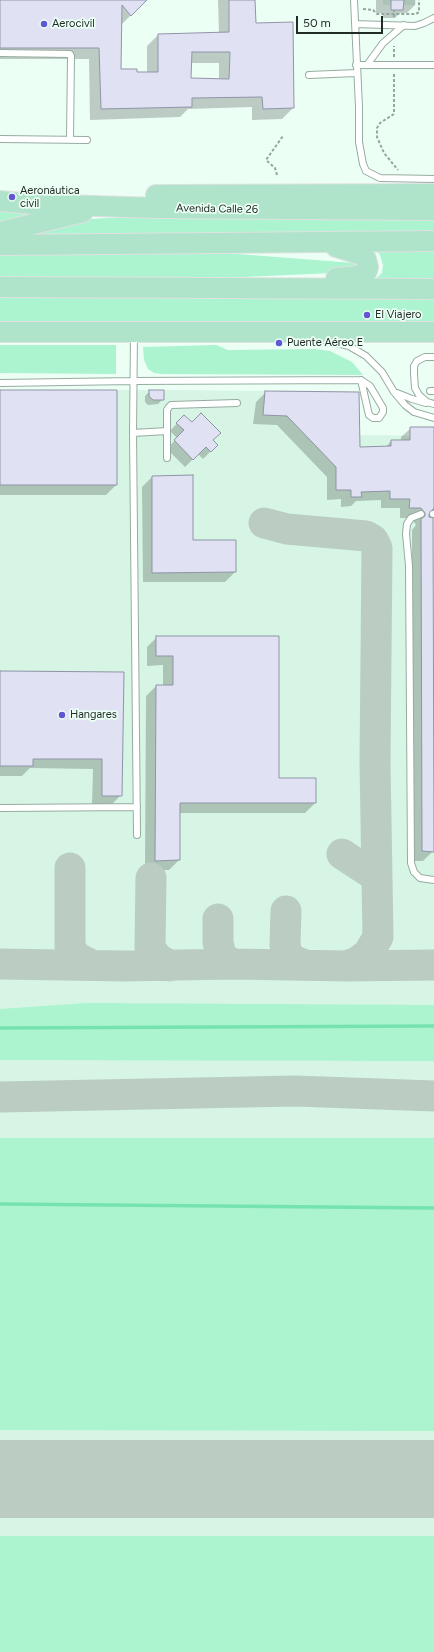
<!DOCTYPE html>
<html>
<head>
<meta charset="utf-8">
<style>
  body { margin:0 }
  #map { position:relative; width:434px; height:1652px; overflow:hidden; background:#ecfff5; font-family:Figtree,sans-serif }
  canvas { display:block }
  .scale { position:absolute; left:296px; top:16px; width:87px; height:18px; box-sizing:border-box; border:2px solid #222b26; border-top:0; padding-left:5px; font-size:12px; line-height:14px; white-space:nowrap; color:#222b26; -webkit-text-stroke:3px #ecfff5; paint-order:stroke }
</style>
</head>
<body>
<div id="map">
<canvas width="434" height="1652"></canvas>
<div class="scale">50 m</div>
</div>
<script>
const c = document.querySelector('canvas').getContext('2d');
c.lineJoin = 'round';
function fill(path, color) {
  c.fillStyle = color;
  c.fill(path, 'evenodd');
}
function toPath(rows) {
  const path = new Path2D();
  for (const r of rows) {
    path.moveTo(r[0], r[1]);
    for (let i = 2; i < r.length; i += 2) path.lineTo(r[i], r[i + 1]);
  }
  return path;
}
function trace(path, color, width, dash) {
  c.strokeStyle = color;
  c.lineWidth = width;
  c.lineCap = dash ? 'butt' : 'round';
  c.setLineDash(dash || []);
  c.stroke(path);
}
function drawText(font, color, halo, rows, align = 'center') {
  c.font = font + ' Figtree,sans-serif';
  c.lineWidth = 3.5;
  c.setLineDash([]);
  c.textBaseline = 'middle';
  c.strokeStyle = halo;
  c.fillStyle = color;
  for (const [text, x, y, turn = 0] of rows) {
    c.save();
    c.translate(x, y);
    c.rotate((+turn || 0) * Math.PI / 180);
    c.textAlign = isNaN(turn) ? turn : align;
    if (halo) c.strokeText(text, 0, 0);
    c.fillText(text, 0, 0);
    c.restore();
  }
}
fill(toPath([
  [383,0,416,0,416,5,383,5],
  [0,390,164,390,359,392,360,435,434,436,434,1652,0,1652]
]), '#d6f5e4');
fill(toPath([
  [0,208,67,208,0,226],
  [143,216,434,217,434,233,24,234,91,219],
  [374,248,434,249,434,282,372,282,382,273,383,265,380,255],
  [0,252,212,252,354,263,359,268,355,272,176,280,0,279],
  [0,294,434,297,434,326,0,323],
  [0,345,116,345,116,374,0,373],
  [216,345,228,350,315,349,330,351,352,362,363,375,162,374,154,373,148,369,144,360,143,347],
  [87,1003,434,1005,434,1061,0,1060,0,1009],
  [0,1138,434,1138,434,1431,0,1430],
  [0,1536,434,1536,434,1652,0,1652]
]), '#acf3cf');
fill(toPath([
  [0,0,146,0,121,25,120,70,136,73,147,73,147,46,158,35,219,34,218,0,254,0,255,24,293,108,282,119,252,120,252,107,188,109,180,117,90,120,89,59,0,59],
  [190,63,219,63,219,80,190,79],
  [376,0,415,0,415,5,407,13,400,13,395,18,383,18,383,13,376,13],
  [0,391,116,485,106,495,0,495],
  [150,391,163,399,158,404,148,405,145,402,145,396],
  [266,392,359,448,386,447,391,441,401,441,401,437,411,428,434,428,434,518,432,518,433,851,423,861,412,861,412,530,416,525,411,518,400,518,400,508,381,508,381,500,356,501,351,506,341,507,341,499,327,500,327,477,277,425,253,424,256,402],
  [184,416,217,445,203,459,198,454,185,467,167,449,177,438,170,431],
  [152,477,192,541,235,572,225,582,143,582,142,487],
  [157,637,278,637,278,779,315,803,305,813,179,813,179,860,169,870,145,870,146,696,156,686,163,686,163,665,147,666,147,647],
  [0,672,123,673,121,795,111,805,92,805,93,769,30,768,22,776,0,776]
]), '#0003');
trace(toPath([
  [0,1028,434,1026],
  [0,1204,434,1208]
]), '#74e3af', 3.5);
trace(toPath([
  [264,523,287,529,366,536,373,540,377,548,375,762,378,937,368,954,357,962,346,966],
  [342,854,377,877],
  [70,868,70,947,76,957,92,965],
  [151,878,150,948,157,958,170,966],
  [286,911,285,944,286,951,292,960,305,965],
  [218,919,218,942,220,952,225,960,234,964],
  [0,964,124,966,234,964,346,966,434,965],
  [0,1097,295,1091,434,1096]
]), '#bbccc3', 31);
trace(toPath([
  [0,1479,434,1479]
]), '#bbccc3', 78);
const building = toPath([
  [0,0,147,0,131,16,122,5,121,69,137,69,137,72,158,72,158,34,229,32,229,0,255,0,256,23,293,22,294,108,263,109,262,97,192,98,192,107,101,109,99,48,0,48,0,0],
  [192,52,230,52,229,79,191,78,192,52],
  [391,0,404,0,403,10,391,10,391,0],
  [0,390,117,390,117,485,0,485,0,390],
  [149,390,164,390,164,400,153,400,149,396,149,390],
  [265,391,359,392,360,447,391,446,391,440,410,440,410,427,434,427,434,508,429,514,429,517,433,518,434,852,422,851,421,519,425,516,425,513,421,508,409,508,410,499,390,499,390,491,361,492,362,497,351,497,351,490,336,490,336,467,287,416,263,415,265,391],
  [201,413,221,433,213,440,218,445,211,452,206,447,193,460,174,440,184,430,176,423,184,415,192,422,201,413],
  [193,475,193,540,236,540,236,572,152,573,152,476,193,475],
  [156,636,279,636,279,778,316,778,316,803,180,803,180,860,155,861,156,685,173,685,173,656,156,656,156,636],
  [0,671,124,672,122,796,102,796,102,759,33,759,33,766,0,766,0,671]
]);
fill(building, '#e0e2f4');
trace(building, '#9193a7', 1);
const service = toPath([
  [354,0,359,107,359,142,363,164,366,171,380,178,434,179],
  [355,24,415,26,424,23,434,18],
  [0,53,70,54,71,56,70,139],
  [356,65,434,65],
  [367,65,383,43,404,25],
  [309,75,356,73],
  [0,139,87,140],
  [134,335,133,433,137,835],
  [324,340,349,346,366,356,382,372,394,392,405,405,414,412,434,418],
  [434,357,425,357,417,361,414,366,414,374,415,388,419,395,427,402,434,404],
  [0,383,133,381,361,380,370,386,383,408,383,412,379,418,373,418,369,415,361,380],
  [430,391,434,391],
  [397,393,412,399,426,403],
  [133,433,167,431],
  [167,458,167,410,169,407,171,405,237,403],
  [421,514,411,518,407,524,406,534,409,566,411,863,414,872,420,878,434,880],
  [433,514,434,514],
  [0,808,137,807]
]);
const primary = toPath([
  [156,195,434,194],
  [0,201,33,204,157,208,434,210],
  [0,232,83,212],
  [0,245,434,241],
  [336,247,362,255,366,259,368,267,367,271,359,276,336,278],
  [0,287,434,289],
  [0,332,434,332]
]);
trace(service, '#97aca1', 8);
trace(primary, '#e0e1e1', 22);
trace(toPath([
  [363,9,373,10,377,14,416,14,419,12,419,0],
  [394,17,394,10],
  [394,57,394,46],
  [394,74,394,114,380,123,377,128,377,137,384,153,398,170],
  [277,175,275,168,266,160,283,136]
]), '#97a69e', 2, [3, 2]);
trace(service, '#fff', 6);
trace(primary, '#afe3ca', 20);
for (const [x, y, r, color] of [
  [44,24,4,"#6158d1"],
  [12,197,4,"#6158d1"],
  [367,315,4,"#6158d1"],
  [279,343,4,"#6158d1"],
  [62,715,4,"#6158d1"]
]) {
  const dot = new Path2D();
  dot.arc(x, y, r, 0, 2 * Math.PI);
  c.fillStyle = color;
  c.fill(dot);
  trace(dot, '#ecfff5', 1.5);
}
drawText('11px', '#222b26', '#ecfff5', [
  ["Aerocivil",52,24],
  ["Aeronáutica",20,191],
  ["civil",20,204],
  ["El Viajero",375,315],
  ["Puente Aéreo E",287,343],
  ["Hangares",70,715]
], 'left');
drawText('11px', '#222b26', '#ecfff5', [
  ["Avenida Calle 26",217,209,1]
]);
</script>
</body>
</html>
